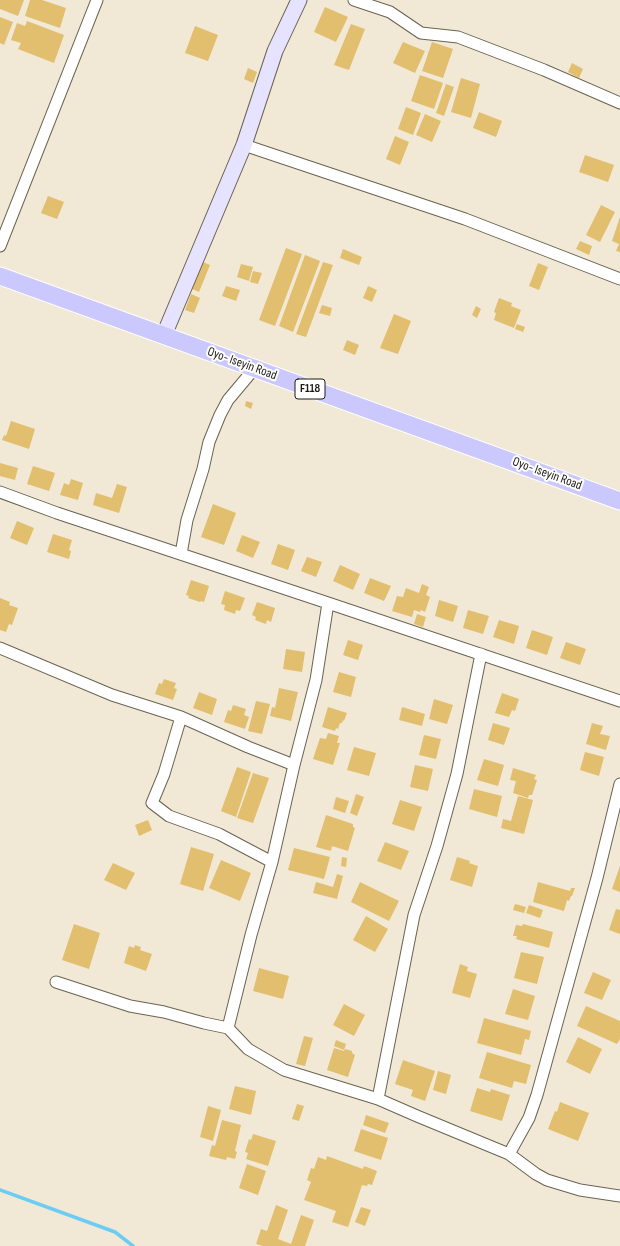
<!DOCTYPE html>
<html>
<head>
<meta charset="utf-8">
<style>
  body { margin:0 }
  canvas { display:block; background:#f1e8d5 }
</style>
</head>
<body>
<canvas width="620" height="1246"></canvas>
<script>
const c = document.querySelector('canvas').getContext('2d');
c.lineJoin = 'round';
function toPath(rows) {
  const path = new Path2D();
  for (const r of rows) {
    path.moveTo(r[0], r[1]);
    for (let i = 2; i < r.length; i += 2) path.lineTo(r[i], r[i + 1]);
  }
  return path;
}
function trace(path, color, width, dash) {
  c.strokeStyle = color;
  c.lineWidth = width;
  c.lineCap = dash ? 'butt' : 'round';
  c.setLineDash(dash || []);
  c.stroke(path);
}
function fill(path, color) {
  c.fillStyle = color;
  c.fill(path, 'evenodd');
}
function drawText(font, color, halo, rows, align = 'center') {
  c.font = font + ' "Sofia Sans Condensed",sans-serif';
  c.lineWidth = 4;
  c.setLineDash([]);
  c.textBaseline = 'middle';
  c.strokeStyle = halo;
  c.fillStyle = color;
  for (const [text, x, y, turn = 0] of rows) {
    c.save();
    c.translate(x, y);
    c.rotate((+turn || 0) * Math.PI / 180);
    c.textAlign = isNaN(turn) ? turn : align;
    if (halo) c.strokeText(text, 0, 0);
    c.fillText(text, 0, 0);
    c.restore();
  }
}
trace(toPath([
  [0,1190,115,1232,133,1246]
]), '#6bcdf4', 3.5);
fill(toPath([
  [0,0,24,0,18,16,0,9],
  [30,0,42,0,66,8,60,28,25,16],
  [325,7,348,17,336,42,314,32],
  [0,17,13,22,4,45,0,43],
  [27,21,64,35,54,63,18,49,21,43,11,40,17,23,25,26],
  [351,24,365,29,349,70,334,65],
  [195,26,218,35,208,61,185,53],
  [403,42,425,51,415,73,393,63],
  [432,42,453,49,443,78,422,71],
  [572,63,583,69,579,78,568,72],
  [248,68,257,72,253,83,244,79],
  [420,75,443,83,434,109,411,101],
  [461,78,480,84,471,118,451,112],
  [446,84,454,87,444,116,436,113],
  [406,107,421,113,413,135,398,129],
  [479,112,502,121,496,137,473,128],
  [425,114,441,121,432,142,416,135],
  [395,136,409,142,400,165,386,159],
  [585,155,614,165,608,182,579,172],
  [48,196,64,202,57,219,41,213],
  [601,205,615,212,600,242,586,235],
  [620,217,620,252,616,251,619,244,612,241],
  [580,241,592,246,589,255,576,249],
  [286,248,302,254,275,326,259,320],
  [343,249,362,257,359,265,340,258],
  [305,255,320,261,293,332,279,326],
  [203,262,210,265,199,292,192,289],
  [323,262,333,265,306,337,296,334],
  [538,263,548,267,539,290,529,286],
  [241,264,253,267,249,281,237,277],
  [253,271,262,273,258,284,250,282],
  [226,286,240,290,236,301,222,296],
  [368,286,377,290,372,302,363,298],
  [191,294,200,298,194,313,185,310],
  [499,298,512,303,511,306,521,310,514,328,494,320,496,313,494,312],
  [322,305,332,308,330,316,319,313],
  [476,306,481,309,477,318,472,315],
  [394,314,411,321,398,354,380,348],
  [517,324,525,327,523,332,515,329],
  [347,340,359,345,355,355,343,350],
  [246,401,253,403,251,409,245,406],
  [11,421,35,429,29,449,2,440,4,435,6,436],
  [0,463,18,468,15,480,0,476],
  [33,466,55,473,49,491,27,484],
  [71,479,83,483,78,500,60,495,64,483,69,485],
  [117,484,127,487,119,513,93,505,96,493,112,498],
  [213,504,236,513,224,545,201,537],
  [17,521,34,528,27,545,10,538],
  [53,534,72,540,69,550,71,551,69,559,47,552],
  [242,535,260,542,253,558,236,551],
  [278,544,295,550,288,570,271,564],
  [307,557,322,562,316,577,301,571],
  [340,565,360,574,353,590,333,581],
  [370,578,391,586,384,601,364,593],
  [191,580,209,586,204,602,201,601,200,602,188,598,189,596,186,595],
  [422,584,429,587,426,595,430,597,425,612,421,610,420,612,414,610,412,617,392,611,397,596,403,597,406,588,419,593],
  [225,591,245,598,240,611,236,610,235,614,224,610,225,605,221,604],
  [0,598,10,602,9,605,18,608,12,625,9,624,6,632,0,630],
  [439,600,458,606,453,622,435,616],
  [257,602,275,608,271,622,267,620,266,624,255,620,256,617,252,615],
  [468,610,489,616,483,634,463,628],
  [417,614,426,617,423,627,414,624],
  [499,620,519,626,514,644,493,637],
  [532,630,553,637,547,655,526,648],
  [348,640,363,645,358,660,343,655],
  [566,642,586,649,580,665,560,658],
  [286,649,305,652,302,672,283,669],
  [339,672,356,677,351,697,333,692],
  [164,679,176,683,174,688,177,689,173,700,155,694,159,683,162,684],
  [279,688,298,692,291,721,270,716,272,707,275,708],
  [199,692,217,699,212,715,193,708],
  [502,693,519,699,515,711,512,710,509,717,495,713],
  [434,699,453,705,447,724,429,719],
  [256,701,270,704,262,734,248,731],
  [233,705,246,709,244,715,249,717,245,729,224,722,228,710,231,711],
  [328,707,347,713,344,721,343,720,342,723,340,723,338,729,336,728,335,731,322,727],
  [402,707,425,714,422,726,399,720],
  [493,723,510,728,504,745,488,740],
  [592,723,603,726,600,734,610,736,606,750,586,744],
  [328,733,339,736,337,743,340,743,333,765,313,759,320,738,326,739],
  [424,735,441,739,436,759,419,755],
  [354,747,376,753,369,776,347,770],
  [585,752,604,757,599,776,580,770],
  [484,759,504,765,498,786,477,780],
  [415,765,433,769,428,791,410,787],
  [237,767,251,772,236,817,221,811],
  [513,768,536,775,534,779,537,780,532,795,529,795,528,798,513,793,516,781,510,780],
  [253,773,269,778,253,823,237,818],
  [474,789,502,796,497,817,469,809],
  [356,794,364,797,357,816,350,813],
  [518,796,533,800,524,834,501,828,503,819,511,821],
  [336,797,349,801,345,813,333,809],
  [400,800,422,807,414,831,392,824],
  [326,815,353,824,353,827,355,828,348,851,332,846,331,851,316,847],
  [148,820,152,830,139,836,135,825],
  [385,842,409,851,401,870,377,861],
  [191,847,214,854,203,891,180,884],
  [294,848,330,857,324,879,288,870],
  [342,857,347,858,346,867,341,866],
  [457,857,470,861,469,863,478,866,472,887,450,880],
  [221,860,251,873,240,901,209,888],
  [113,863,135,873,126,890,104,880],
  [620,866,620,892,612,889],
  [337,874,343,876,337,899,313,893,316,882,333,887],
  [360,882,399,901,389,921,351,902],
  [538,882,570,891,571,888,575,888,572,896,571,896,569,901,567,900,564,911,533,902],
  [515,904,526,907,524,913,513,910],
  [529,905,543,910,540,918,526,913],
  [616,909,620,910,620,934,609,930],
  [366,916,388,929,375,952,353,940],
  [74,924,100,933,89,969,62,960],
  [523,924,553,932,549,948,516,939,517,936,513,936,516,925,522,926],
  [135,945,141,947,140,950,152,954,146,971,124,963,129,946,134,948],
  [521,952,544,957,537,984,514,978],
  [460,964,468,967,467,971,477,974,470,998,452,993],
  [259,968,289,976,283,999,253,991],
  [593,972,611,980,602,1000,584,993],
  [513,989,535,996,528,1020,505,1014],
  [344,1004,365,1015,354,1036,333,1025],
  [586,1006,620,1021,620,1039,617,1044,577,1026],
  [484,1018,531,1031,529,1040,525,1039,521,1055,477,1043],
  [304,1036,313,1038,305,1066,296,1064],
  [578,1037,602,1049,590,1074,566,1062],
  [336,1040,346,1044,344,1050,334,1046],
  [334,1048,344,1051,345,1049,352,1051,352,1053,355,1055,348,1077,327,1070],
  [487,1052,531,1065,526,1084,514,1081,512,1088,479,1078],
  [403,1060,435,1071,425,1101,411,1096,413,1090,395,1084],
  [438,1071,451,1075,446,1094,433,1090],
  [235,1086,256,1091,251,1115,229,1109],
  [477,1088,490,1092,491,1089,510,1095,502,1121,470,1111],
  [560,1102,589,1113,578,1141,548,1129,555,1111,557,1112],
  [297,1104,304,1106,299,1121,292,1119],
  [208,1106,221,1110,213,1141,200,1137],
  [366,1115,389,1123,385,1133,363,1125],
  [222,1120,241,1125,235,1151,237,1152,235,1159,227,1157,226,1160,209,1156,212,1145,215,1146],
  [361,1129,388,1138,381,1160,354,1151],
  [253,1134,276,1141,268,1166,246,1159,248,1153,245,1152,249,1139,251,1140],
  [327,1156,363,1169,364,1166,377,1171,372,1185,368,1184,367,1186,362,1185,348,1227,332,1222,336,1211,304,1200,311,1182,307,1180,311,1168,314,1169,318,1157,326,1160],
  [247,1164,266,1171,258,1195,239,1188],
  [276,1205,288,1210,278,1239,291,1244,301,1215,314,1220,305,1246,263,1246,256,1244,261,1229,267,1231],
  [361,1207,371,1210,365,1226,355,1222]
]), '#e2bf6f');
const street = toPath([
  [354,0,390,12,421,33,458,37,544,70,620,103],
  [244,145,465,219,620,279],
  [0,246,97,0],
  [0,492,57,513,328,603,620,701],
  [181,554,187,520,203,469,209,442,220,415,228,400,254,369],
  [0,648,112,695,181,717,248,747,294,765],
  [181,717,164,774,152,803,169,816,219,834,272,862],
  [56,982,130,1006,164,1012,204,1023,228,1028,248,1049,284,1070,378,1099,417,1116,509,1154,536,1174,547,1180,580,1190,620,1196],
  [228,1028,251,935,272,862,294,765,316,680,328,603],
  [378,1099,414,915,437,846,457,774,481,654],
  [509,1154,529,1118,537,1095,597,878,620,784]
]);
const secondary = toPath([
  [164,335,244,145,275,51,299,0]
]);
const primary = toPath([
  [0,276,620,501]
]);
trace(street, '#6a6352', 13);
trace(secondary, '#6a6352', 17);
trace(primary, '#fff', 19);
trace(street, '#fff', 11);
trace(secondary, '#e5e3ff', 15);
trace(primary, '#cbc8fe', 17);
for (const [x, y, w] of [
  [310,389,30]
]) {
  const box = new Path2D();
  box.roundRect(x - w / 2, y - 10, w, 20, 3);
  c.fillStyle = '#fff';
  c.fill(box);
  trace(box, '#1d1a13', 1);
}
drawText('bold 12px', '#1d1a13', null, [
  ["F118",310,389]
]);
drawText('13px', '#1d1a13', '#fff', [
  ["Oyo- Iseyin Road",242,364,20],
  ["Oyo- Iseyin Road",547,474,20]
]);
</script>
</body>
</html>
